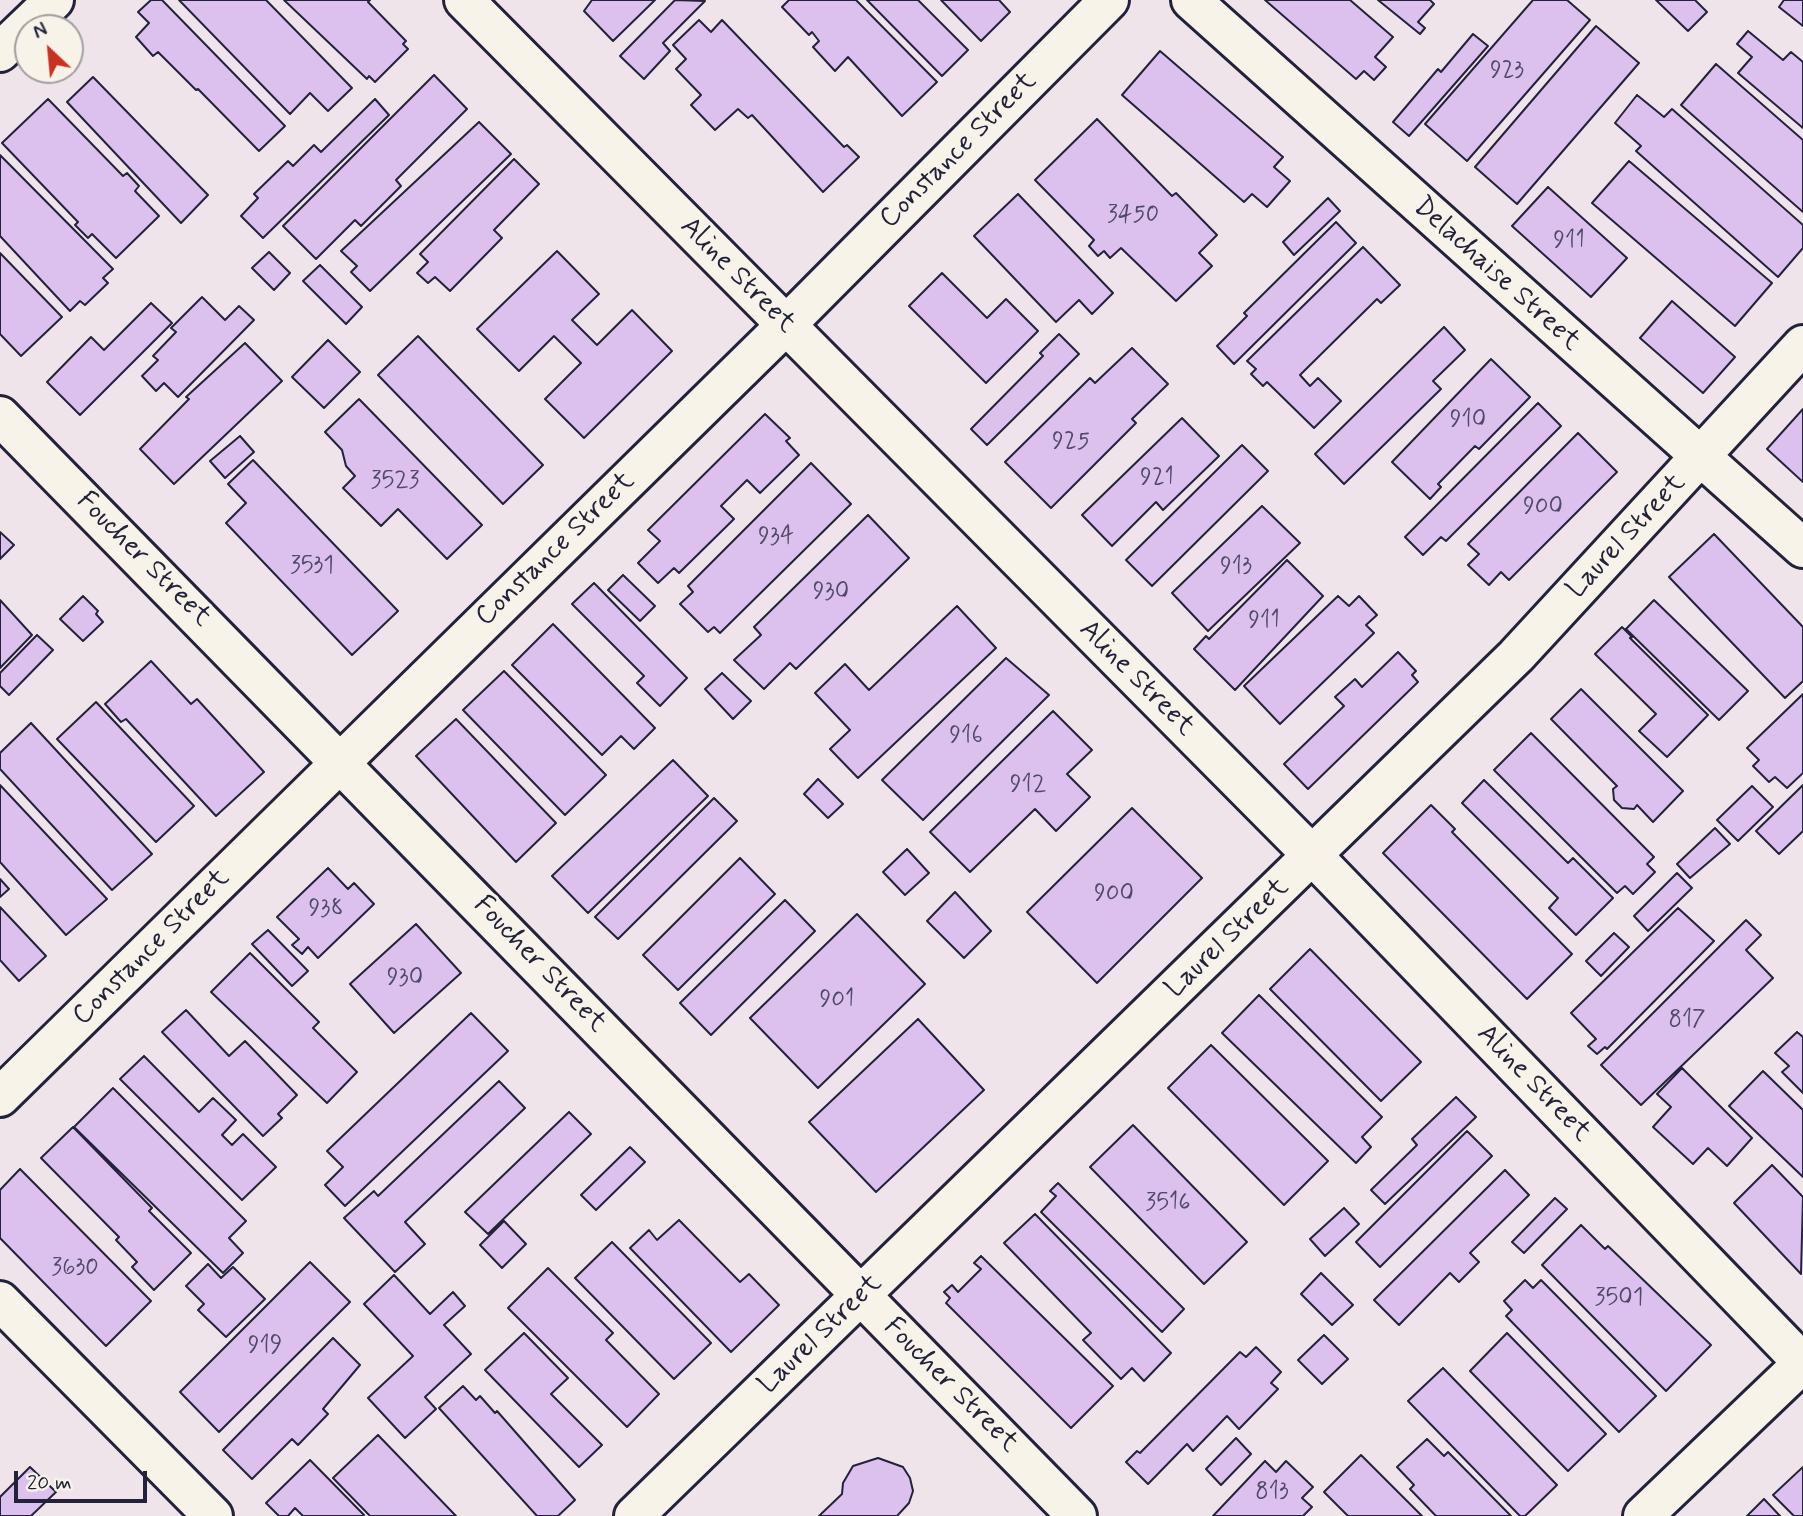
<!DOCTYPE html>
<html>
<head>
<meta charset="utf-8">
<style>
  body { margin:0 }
  #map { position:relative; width:1803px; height:1516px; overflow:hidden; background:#efe4ea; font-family:Mynerve,sans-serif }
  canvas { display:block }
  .north { position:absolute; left:14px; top:14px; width:70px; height:70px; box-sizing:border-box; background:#f7f3e8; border:2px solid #a29fa3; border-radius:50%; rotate:334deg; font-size:19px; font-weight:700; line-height:28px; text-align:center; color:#22223b }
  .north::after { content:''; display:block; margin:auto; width:24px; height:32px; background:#c8321e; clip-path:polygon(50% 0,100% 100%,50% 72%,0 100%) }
  .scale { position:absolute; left:14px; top:1471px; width:133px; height:32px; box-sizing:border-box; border:4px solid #22223b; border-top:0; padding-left:9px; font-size:21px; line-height:24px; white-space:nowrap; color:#22223b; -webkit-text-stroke:5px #f7f3e8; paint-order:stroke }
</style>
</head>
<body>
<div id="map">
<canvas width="1803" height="1516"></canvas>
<div class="north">N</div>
<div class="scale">20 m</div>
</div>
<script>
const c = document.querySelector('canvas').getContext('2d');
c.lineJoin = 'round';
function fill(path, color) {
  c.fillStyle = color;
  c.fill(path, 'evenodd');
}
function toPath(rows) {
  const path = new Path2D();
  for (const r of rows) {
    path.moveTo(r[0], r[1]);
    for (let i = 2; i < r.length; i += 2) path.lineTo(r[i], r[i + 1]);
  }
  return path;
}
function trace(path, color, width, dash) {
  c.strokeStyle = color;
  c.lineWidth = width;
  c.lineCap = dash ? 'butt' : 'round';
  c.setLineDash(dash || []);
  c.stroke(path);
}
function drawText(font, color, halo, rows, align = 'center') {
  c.font = font + ' Mynerve,sans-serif';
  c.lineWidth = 6;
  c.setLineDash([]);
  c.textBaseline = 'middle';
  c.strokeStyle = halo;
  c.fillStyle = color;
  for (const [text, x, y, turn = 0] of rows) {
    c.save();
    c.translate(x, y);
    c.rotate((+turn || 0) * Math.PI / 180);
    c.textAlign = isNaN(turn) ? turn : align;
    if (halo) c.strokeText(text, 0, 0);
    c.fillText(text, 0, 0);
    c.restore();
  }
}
const building = toPath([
  [151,0,162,0,285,126,259,151,198,89,196,90,158,52,153,56,136,37,149,23,138,12,151,0],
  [179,0,266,0,352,88,328,111,310,93,290,114,179,0],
  [284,0,370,0,368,2,406,41,403,44,408,49,375,82,369,76,367,79,284,0],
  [592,0,655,0,613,41,584,11,592,0],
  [675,0,705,1,663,43,670,51,644,79,620,56,675,0],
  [789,0,856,0,937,82,902,116,848,57,835,71,813,47,819,41,812,32,809,35,782,7,789,0],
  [867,0,918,0,968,50,942,76,867,0],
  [941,0,999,0,1010,12,981,41,941,0],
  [1265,0,1350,0,1393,37,1375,57,1386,67,1374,80,1364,71,1356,79,1265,0],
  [1378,0,1430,0,1434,4,1418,22,1425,28,1420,34,1378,0],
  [1533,0,1567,0,1590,20,1467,161,1425,124,1533,0],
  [1656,0,1695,0,1707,12,1688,31,1656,0],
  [1784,0,1803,0,1803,26,1779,7,1784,0],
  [699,20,711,32,722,20,844,147,847,145,859,157,823,192,752,115,748,118,738,109,715,130,691,105,701,95,676,69,686,59,673,45,699,20],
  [1596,26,1639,63,1517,204,1475,167,1596,26],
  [1748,31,1783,60,1791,52,1803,62,1803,128,1738,73,1752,57,1737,44,1748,31],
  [1473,34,1488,46,1409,136,1393,122,1438,69,1441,72,1473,34],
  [1160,51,1283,157,1274,167,1290,181,1267,207,1252,194,1244,202,1122,95,1160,51],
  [1716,64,1803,140,1803,212,1681,105,1716,64],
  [434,75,467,109,396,180,401,186,361,226,355,220,316,259,283,226,434,75],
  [93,77,208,195,181,223,67,102,93,77],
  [1637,95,1664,117,1672,109,1803,225,1803,248,1778,277,1636,151,1641,146,1615,123,1637,95],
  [48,99,123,176,127,173,139,186,135,191,159,216,116,258,92,234,88,238,75,225,78,222,2,143,48,99],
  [375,99,389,115,263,238,241,216,258,198,254,194,288,161,293,166,314,145,321,152,375,99],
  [1097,119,1172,196,1176,193,1217,235,1199,253,1212,266,1176,301,1121,248,1110,258,1104,251,1098,256,1089,246,1094,240,1035,180,1097,119],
  [479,122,511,154,370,291,351,272,357,266,341,251,479,122],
  [0,155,113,269,103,278,108,283,85,305,80,301,70,311,0,236,0,155],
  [514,159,539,184,494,230,502,238,450,291,435,277,428,283,417,273,428,262,420,254,514,159],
  [1629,161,1772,283,1735,326,1592,203,1629,161],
  [1548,187,1627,258,1591,297,1512,226,1548,187],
  [1018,194,1113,293,1092,314,1079,300,1056,322,974,236,1018,194],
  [1328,198,1340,211,1294,255,1283,242,1328,198],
  [1336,222,1356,243,1234,364,1217,346,1247,316,1244,313,1336,222],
  [1363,247,1400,285,1381,303,1377,299,1300,375,1310,386,1318,378,1341,401,1314,428,1267,382,1263,386,1251,374,1256,369,1247,361,1363,247],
  [557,251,599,294,572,320,597,345,632,310,672,351,584,438,545,399,581,363,554,336,519,371,477,329,557,251],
  [269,252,290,273,274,290,252,268,269,252],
  [0,253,62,317,21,356,0,334,0,253],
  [320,265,362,307,346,324,303,281,320,265],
  [942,273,987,318,1006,299,1038,331,986,383,909,306,942,273],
  [202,297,225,320,239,306,254,320,178,397,164,383,156,391,142,376,158,360,153,356,176,332,171,328,202,297],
  [1672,301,1735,357,1703,393,1640,338,1672,301],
  [151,303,172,323,80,415,47,382,91,337,104,350,151,303],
  [1444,327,1465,350,1433,381,1441,389,1344,484,1315,454,1444,327],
  [1059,334,1079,354,987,445,971,429,1043,356,1040,353,1059,334],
  [418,336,543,465,503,504,378,375,418,336],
  [328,340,360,372,324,408,292,377,328,340],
  [245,343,282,381,174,484,140,449,189,399,186,397,245,343],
  [1132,348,1168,384,1132,419,1136,423,1051,508,1005,462,1090,378,1095,383,1132,348],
  [1491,359,1530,397,1479,449,1475,446,1438,484,1441,487,1430,499,1392,462,1491,359],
  [359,399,482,525,447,559,398,509,381,526,343,488,355,476,346,466,342,450,325,432,359,399],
  [1538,403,1561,426,1446,541,1441,537,1423,555,1405,537,1538,403],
  [1803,409,1803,482,1767,449,1803,409],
  [765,414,790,438,786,441,799,455,760,493,747,480,721,506,734,519,679,573,674,568,658,583,638,563,660,541,648,530,765,414],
  [1182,418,1219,456,1163,510,1156,502,1112,546,1082,515,1182,418],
  [1578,433,1617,472,1509,580,1501,572,1489,585,1468,565,1479,554,1468,544,1578,433],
  [240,436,254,452,225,478,210,461,240,436],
  [1242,445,1268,471,1152,586,1126,560,1242,445],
  [253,460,398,611,352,655,226,523,246,503,228,484,253,460],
  [811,463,851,504,720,633,714,627,708,632,680,604,693,592,688,586,811,463],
  [1262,506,1300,543,1208,631,1172,593,1262,506],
  [868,515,909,558,796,669,790,663,764,689,734,660,761,635,754,627,868,515],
  [0,532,14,545,0,559,0,532],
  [1714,534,1803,627,1803,681,1785,698,1669,577,1714,534],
  [1287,560,1323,596,1235,690,1194,649,1206,636,1209,639,1287,560],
  [623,575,655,606,640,621,608,590,623,575],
  [594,583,687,678,660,706,637,683,644,676,572,604,594,583],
  [83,596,98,611,96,614,103,622,83,641,60,619,83,596],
  [1338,596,1349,606,1359,596,1377,615,1366,625,1374,633,1280,724,1244,686,1338,596],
  [0,600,32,635,0,668,0,600],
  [1654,600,1748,691,1719,720,1626,629,1654,600],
  [957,606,996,648,858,778,830,749,850,730,815,693,845,664,869,690,957,606],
  [553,624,655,728,634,749,621,736,602,755,512,665,553,624],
  [1622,627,1632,637,1630,638,1708,715,1667,757,1639,731,1656,714,1595,654,1622,627],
  [37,635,53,650,9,695,0,686,0,673,37,635],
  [1398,652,1416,671,1412,675,1418,682,1308,789,1284,764,1344,706,1335,697,1355,679,1362,687,1398,652],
  [1006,658,1049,695,923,820,882,780,1006,658],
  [151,661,191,704,197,699,264,772,216,816,126,719,121,722,105,704,151,661],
  [504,671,606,775,565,815,463,710,504,671],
  [722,673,751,701,733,719,705,689,722,673],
  [1581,689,1683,791,1653,822,1637,805,1634,809,1622,808,1614,800,1613,789,1617,786,1551,719,1581,689],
  [1803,694,1803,773,1787,788,1775,777,1769,782,1753,766,1759,760,1747,748,1803,694],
  [96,702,194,806,156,842,57,739,96,702],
  [1053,711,1092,750,1067,774,1090,797,1056,831,1035,809,970,872,930,832,1053,711],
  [456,719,556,823,516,862,416,756,456,719],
  [31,723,152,854,112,890,0,769,0,753,31,723],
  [1531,733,1654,857,1647,864,1655,872,1633,894,1625,886,1617,893,1494,770,1531,733],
  [673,760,708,796,588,913,552,876,673,760],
  [818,779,843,804,828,818,804,794,818,779],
  [1484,780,1568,863,1573,858,1613,898,1576,935,1549,908,1558,898,1462,803,1484,780],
  [0,785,107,899,66,935,0,862,0,785],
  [1803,785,1803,831,1779,854,1756,831,1803,785],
  [1752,786,1773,807,1738,841,1717,820,1752,786],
  [714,798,737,821,618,939,595,917,714,798],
  [1431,805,1455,829,1452,832,1572,954,1527,999,1383,853,1431,805],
  [1132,808,1202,878,1097,983,1027,912,1132,808],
  [1715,828,1730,844,1690,878,1677,864,1715,828],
  [907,849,929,873,905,895,883,872,907,849],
  [740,858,775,894,678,990,643,955,740,858],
  [328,868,348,889,354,883,374,904,318,958,308,947,302,954,292,945,299,939,277,917,328,868],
  [1677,873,1692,888,1648,931,1634,916,1677,873],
  [0,879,9,889,0,897,0,879],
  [955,892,991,931,964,958,927,921,955,892],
  [785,900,815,931,711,1035,680,1003,785,900],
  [0,907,46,956,19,981,0,960,0,907],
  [1678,908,1714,941,1607,1049,1605,1047,1597,1054,1588,1046,1596,1039,1571,1013,1678,908],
  [857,914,925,984,818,1088,750,1018,857,914],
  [1746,920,1761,935,1746,950,1773,978,1641,1105,1601,1065,1746,920],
  [416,924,461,973,394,1033,350,984,416,924],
  [268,930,308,971,292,986,252,944,268,930],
  [1614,933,1629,947,1601,976,1586,961,1614,933],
  [1310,949,1421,1062,1381,1101,1270,989,1310,949],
  [250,953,319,1022,313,1028,357,1072,327,1103,211,992,250,953],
  [1259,995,1382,1117,1362,1137,1371,1147,1356,1163,1222,1033,1259,995],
  [186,1010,229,1056,245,1041,297,1095,278,1114,282,1118,263,1136,162,1032,186,1010],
  [471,1013,508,1051,345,1206,325,1185,343,1167,327,1151,471,1013],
  [918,1019,984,1090,876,1192,809,1122,918,1019],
  [1797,1032,1803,1037,1803,1093,1782,1072,1789,1066,1775,1053,1797,1032],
  [1211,1045,1328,1161,1284,1205,1168,1088,1211,1045],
  [144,1056,199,1112,213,1098,236,1120,222,1135,232,1145,243,1134,276,1167,242,1200,120,1079,144,1056],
  [1682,1068,1752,1138,1727,1166,1708,1148,1693,1164,1653,1127,1671,1107,1657,1094,1682,1068],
  [1763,1071,1803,1110,1803,1177,1729,1106,1763,1071],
  [499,1081,525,1108,405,1222,425,1244,395,1272,344,1218,374,1191,378,1196,499,1081],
  [113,1088,246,1221,229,1238,243,1253,223,1273,74,1127,113,1088],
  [1456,1097,1476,1117,1385,1204,1371,1190,1417,1145,1412,1139,1456,1097],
  [569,1112,591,1134,488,1234,465,1212,569,1112],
  [1133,1125,1247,1242,1204,1284,1090,1167,1133,1125],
  [73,1127,152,1208,149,1211,191,1253,154,1290,132,1267,137,1262,116,1240,119,1237,41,1158,73,1127],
  [1467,1131,1492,1156,1380,1267,1356,1242,1467,1131],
  [630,1147,645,1162,596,1210,581,1195,630,1147],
  [1772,1165,1803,1197,1801,1274,1734,1203,1772,1165],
  [20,1169,151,1301,106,1346,0,1238,0,1190,20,1169],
  [1505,1170,1529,1195,1470,1253,1479,1262,1459,1282,1450,1273,1399,1325,1374,1300,1505,1170],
  [1058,1183,1184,1309,1162,1332,1041,1212,1056,1196,1050,1191,1058,1183],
  [1555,1198,1567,1209,1524,1253,1512,1242,1555,1198],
  [1344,1208,1359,1224,1325,1256,1310,1239,1344,1208],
  [1035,1214,1171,1353,1144,1381,1132,1368,1121,1379,1083,1340,1091,1333,1004,1243,1035,1214],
  [679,1220,740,1282,749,1274,779,1305,731,1352,630,1248,649,1230,657,1240,679,1220],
  [504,1221,526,1244,502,1268,480,1245,504,1221],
  [1581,1225,1605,1249,1608,1246,1711,1345,1666,1391,1542,1265,1581,1225],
  [612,1242,711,1343,674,1379,575,1278,612,1242],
  [981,1256,1113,1386,1071,1428,946,1303,950,1298,944,1292,952,1285,958,1292,981,1269,974,1263,981,1256],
  [310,1262,350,1302,219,1432,180,1392,310,1262],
  [208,1264,221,1278,233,1267,265,1299,226,1337,198,1310,204,1304,186,1286,208,1264],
  [548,1268,613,1333,606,1340,659,1394,627,1427,508,1308,548,1268],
  [1321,1273,1353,1305,1332,1325,1301,1294,1321,1273],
  [394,1275,430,1314,453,1292,465,1306,444,1325,471,1354,425,1397,436,1409,405,1438,368,1398,413,1356,364,1304,394,1275],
  [1525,1280,1533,1288,1541,1280,1656,1396,1619,1432,1506,1316,1512,1310,1504,1301,1525,1280],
  [524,1333,568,1378,551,1394,602,1445,579,1467,485,1370,524,1333],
  [1507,1333,1606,1434,1568,1471,1470,1371,1507,1333],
  [1324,1335,1348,1359,1322,1384,1298,1360,1324,1335],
  [333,1338,360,1365,323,1409,328,1414,298,1445,292,1439,252,1479,223,1450,333,1338],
  [1256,1347,1281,1372,1271,1383,1278,1389,1239,1429,1227,1416,1193,1451,1187,1444,1148,1484,1126,1462,1137,1451,1140,1453,1240,1352,1246,1357,1256,1347],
  [1443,1368,1557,1485,1525,1516,1520,1516,1408,1401,1443,1368],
  [463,1386,476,1400,480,1396,495,1413,497,1411,575,1500,558,1516,537,1516,439,1408,463,1386],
  [378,1435,456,1516,370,1516,333,1478,378,1435],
  [1236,1438,1251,1454,1221,1485,1206,1469,1236,1438],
  [1427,1439,1444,1456,1448,1452,1511,1516,1436,1516,1410,1489,1414,1485,1397,1467,1427,1439],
  [1361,1455,1422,1516,1348,1516,1324,1492,1361,1455],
  [878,1458,903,1467,910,1478,913,1491,909,1503,897,1516,819,1516,842,1494,843,1483,853,1466,878,1458],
  [310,1460,364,1515,363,1516,303,1516,295,1508,288,1516,279,1516,266,1503,310,1460],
  [1265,1461,1276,1472,1286,1461,1313,1487,1302,1498,1312,1507,1303,1516,1213,1516,1265,1461],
  [30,1467,56,1492,31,1516,0,1516,0,1497,30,1467],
  [1803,1467,1803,1516,1794,1516,1773,1495,1803,1467],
  [1764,1499,1780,1516,1747,1516,1764,1499]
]);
fill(building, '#dcc0ee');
trace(building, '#22223b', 2);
const street = toPath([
  [464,0,1313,856,1803,1363],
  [1191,0,1803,548],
  [0,416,1077,1516],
  [0,1097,786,325,1109,0],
  [0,1301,213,1516],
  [634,1516,1516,656,1803,345],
  [1643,1516,1803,1363]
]);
const secondary = toPath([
  [0,52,54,0]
]);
trace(street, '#22223b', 44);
trace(secondary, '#22223b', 44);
trace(street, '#f7f3e8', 38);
trace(secondary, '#f7f3e8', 38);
drawText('24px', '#504a68', null, [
  ["923",1507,72],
  ["3450",1133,216],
  ["911",1569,242],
  ["910",1468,421],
  ["925",1071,443],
  ["921",1157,479],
  ["3523",395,482],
  ["900",1543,508],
  ["934",776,538],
  ["3531",312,567],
  ["913",1236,568],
  ["930",831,593],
  ["911",1264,622],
  ["916",966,737],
  ["912",1028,786],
  ["900",1114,895],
  ["938",326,910],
  ["930",405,979],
  ["901",837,1001],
  ["817",1687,1021],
  ["3516",1168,1204],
  ["3630",75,1269],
  ["3501",1619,1299],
  ["919",265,1347],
  ["813",1272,1493]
]);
drawText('28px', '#22223b', '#f7f3e8', [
  ["Constance Street",959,151,-45],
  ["Delachaise Street",1496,275,42],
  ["Aline Street",737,276,45],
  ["Laurel Street",1627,537,-47],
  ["Constance Street",556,550,-44],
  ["Foucher Street",143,560,45],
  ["Aline Street",1136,679,45],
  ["Laurel Street",1228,939,-44],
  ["Constance Street",152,948,-45],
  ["Foucher Street",539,965,46],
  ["Aline Street",1533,1084,46],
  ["Laurel Street",821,1335,-44],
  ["Foucher Street",950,1386,45]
]);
</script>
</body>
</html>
